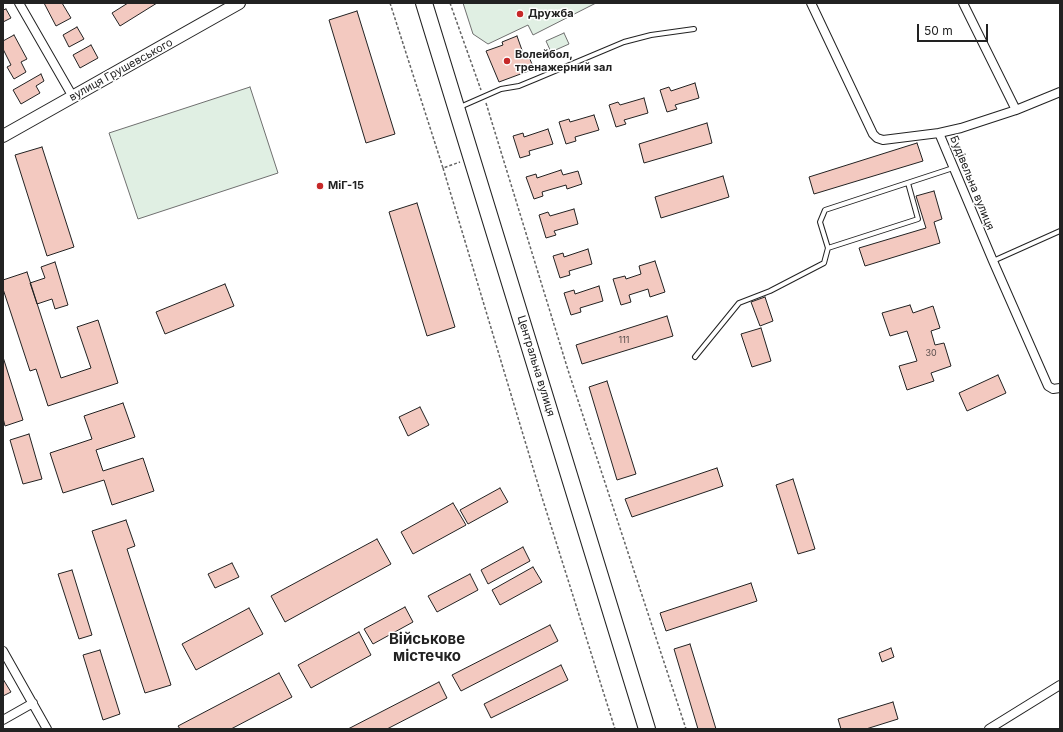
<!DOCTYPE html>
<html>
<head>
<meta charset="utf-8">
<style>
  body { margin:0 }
  #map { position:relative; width:1063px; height:732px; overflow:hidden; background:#fff; font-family:Inter,sans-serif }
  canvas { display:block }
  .frame { position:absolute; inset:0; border:4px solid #222; pointer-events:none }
  .scale { position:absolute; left:917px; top:24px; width:71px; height:18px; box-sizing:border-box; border:2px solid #222; border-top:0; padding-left:5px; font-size:12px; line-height:14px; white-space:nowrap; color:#222; -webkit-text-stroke:3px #fff; paint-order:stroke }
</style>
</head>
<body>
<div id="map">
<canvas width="1063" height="732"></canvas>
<div class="frame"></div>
<div class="scale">50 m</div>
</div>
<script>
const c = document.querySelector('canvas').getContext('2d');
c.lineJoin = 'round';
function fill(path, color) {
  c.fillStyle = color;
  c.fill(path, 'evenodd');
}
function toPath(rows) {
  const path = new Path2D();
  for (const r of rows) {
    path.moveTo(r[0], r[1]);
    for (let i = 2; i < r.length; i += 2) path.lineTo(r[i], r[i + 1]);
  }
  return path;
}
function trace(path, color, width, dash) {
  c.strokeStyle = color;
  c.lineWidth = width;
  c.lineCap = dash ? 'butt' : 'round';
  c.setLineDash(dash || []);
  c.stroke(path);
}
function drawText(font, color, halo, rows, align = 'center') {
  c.font = font + ' Inter,sans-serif';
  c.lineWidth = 3;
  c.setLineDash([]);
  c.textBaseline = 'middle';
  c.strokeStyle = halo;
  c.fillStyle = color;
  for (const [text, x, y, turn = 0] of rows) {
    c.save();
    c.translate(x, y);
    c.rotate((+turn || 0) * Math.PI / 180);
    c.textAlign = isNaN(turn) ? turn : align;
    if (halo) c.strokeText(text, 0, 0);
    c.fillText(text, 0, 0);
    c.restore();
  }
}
const green = toPath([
  [463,3,596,3,533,35,528,25,488,44,473,34,463,3],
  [564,33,569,44,551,52,546,41,564,33],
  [250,87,278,173,138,219,109,133,250,87]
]);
fill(green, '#e0efe3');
trace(green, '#6f6f6f', 1);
const building = toPath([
  [44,3,62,3,71,18,56,26,44,3],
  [128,3,157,3,120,26,112,13,128,3],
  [6,9,11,18,3,22,3,10,6,9],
  [357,11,395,134,366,143,329,20,357,11],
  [77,27,84,39,69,47,63,35,77,27],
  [14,35,27,59,21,62,26,72,14,79,7,67,11,65,3,49,3,41,14,35],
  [517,36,523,53,527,52,534,69,499,82,486,51,503,45,502,42,517,36],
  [91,45,98,58,80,68,73,55,91,45],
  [41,74,44,81,36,86,40,93,21,104,13,90,41,74],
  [695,83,699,98,675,105,677,109,667,112,660,90,669,87,671,91,695,83],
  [644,98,648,113,624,120,626,124,616,127,609,105,618,102,620,105,644,98],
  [594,115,599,130,575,137,576,141,566,144,559,122,569,119,570,122,594,115],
  [707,123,712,143,644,163,639,144,707,123],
  [548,129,553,144,529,151,530,155,520,158,513,136,523,133,524,137,548,129],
  [917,143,923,161,814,194,809,177,917,143],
  [42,147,74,247,47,256,15,155,42,147],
  [561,170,563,175,578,171,582,184,567,189,566,185,542,192,543,196,534,199,526,177,536,174,537,178,561,170],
  [723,176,729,197,661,218,655,197,723,176],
  [934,191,942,219,934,222,940,243,865,266,859,248,926,228,916,196,934,191],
  [417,203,455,327,427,336,389,212,417,203],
  [574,209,578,224,554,231,556,235,546,238,539,215,548,212,550,216,574,209],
  [588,249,592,264,569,271,570,275,560,278,553,256,563,253,564,257,588,249],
  [655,261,665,292,650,297,648,289,629,295,631,302,621,305,613,279,625,276,626,279,641,274,639,266,655,261],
  [55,262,68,305,55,309,52,299,37,304,30,283,45,278,41,267,55,262],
  [27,272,61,378,91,368,77,327,98,320,118,383,48,406,36,369,30,371,3,289,3,280,27,272],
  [225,284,234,306,165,334,156,312,225,284],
  [599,286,603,301,580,308,581,312,571,315,564,293,574,290,575,294,599,286],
  [765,297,773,321,760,326,751,302,765,297],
  [910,305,913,313,933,306,940,328,931,331,935,345,944,343,951,366,931,373,934,381,907,390,899,366,917,361,907,331,890,336,882,313,910,305],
  [667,316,673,336,582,364,576,345,667,316],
  [761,328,771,361,752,367,741,334,761,328],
  [3,357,23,420,5,426,3,418,3,357],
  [998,375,1006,393,967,411,959,393,998,375],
  [607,381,636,474,617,480,589,387,607,381],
  [123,403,135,437,96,450,103,471,143,458,154,491,112,505,104,480,63,493,50,453,92,439,84,416,123,403],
  [420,407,429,425,408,436,399,417,420,407],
  [29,434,42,479,23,484,10,440,29,434],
  [717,468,723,486,632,517,625,499,717,468],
  [793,479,815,549,798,554,776,485,793,479],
  [500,488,508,502,468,524,460,510,500,488],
  [453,503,466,525,413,554,401,532,453,503],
  [126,520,135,546,127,549,171,685,145,693,92,531,126,520],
  [377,539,391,564,285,622,271,596,377,539],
  [523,547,530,561,488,584,481,570,523,547],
  [232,563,239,577,215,588,208,574,232,563],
  [533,567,542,582,500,605,492,590,533,567],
  [72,570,92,635,79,639,58,574,72,570],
  [470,574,478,590,437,612,428,596,470,574],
  [751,583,757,601,666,631,660,613,751,583],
  [405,607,413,622,373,644,364,629,405,607],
  [249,608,263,634,196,670,182,644,249,608],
  [550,625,558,641,461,691,452,675,550,625],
  [359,632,371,655,311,688,298,665,359,632],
  [690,644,716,729,698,729,674,649,690,644],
  [891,648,894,657,882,662,879,653,891,648],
  [100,650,120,714,103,720,83,655,100,650],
  [561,665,568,680,491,718,484,704,561,665],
  [279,673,292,697,231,729,180,729,178,726,279,673],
  [3,679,11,692,3,696,3,679],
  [439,682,447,698,387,729,348,729,439,682],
  [893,702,898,719,866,729,841,729,838,719,893,702]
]);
fill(building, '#f3c9c0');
trace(building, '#222', 1);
const lane = toPath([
  [460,107,501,89,519,86,536,79,624,42,651,35,694,29],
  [828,248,918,219,908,183],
  [993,261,1060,231],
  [695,357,739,303,770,291,824,263,828,248,820,222,825,210,953,168]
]);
const street = toPath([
  [19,3,73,97],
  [811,3,873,134,877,138,883,140,939,133,993,261,1048,386,1053,389,1060,388],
  [963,3,1016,110,1060,92],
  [939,133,961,128,1016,110],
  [3,651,47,729],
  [3,720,33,703],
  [989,729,1060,685]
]);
const secondary = toPath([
  [3,136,239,3]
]);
const highway = toPath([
  [424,3,647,729]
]);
trace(lane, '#222', 6);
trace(street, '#222', 10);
trace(secondary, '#222', 14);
trace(highway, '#222', 18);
trace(toPath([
  [390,3,443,168,460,162],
  [450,3,481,90],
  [486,103,568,370,686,729],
  [443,168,540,491,615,729]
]), '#646464', 1.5, [3, 2]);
trace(lane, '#fff', 4);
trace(street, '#fff', 8);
trace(secondary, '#fff', 12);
trace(highway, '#fff', 16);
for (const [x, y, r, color] of [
  [520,14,4,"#c62828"],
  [507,61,4,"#c62828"],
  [320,186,4,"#c62828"]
]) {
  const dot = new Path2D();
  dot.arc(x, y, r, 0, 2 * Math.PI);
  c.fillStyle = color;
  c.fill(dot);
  trace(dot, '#fff', 1.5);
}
drawText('9px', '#564c4a', null, [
  ["111",624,340],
  ["30",931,353]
]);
drawText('bold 11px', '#222', '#fff', [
  ["Дружба",528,14],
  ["Волейбол,",515,55],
  ["тренажерний зал",515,68],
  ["МіГ-15",328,186]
], 'left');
drawText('11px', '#222', '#fff', [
  ["вулиця Грушевського",121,70,-29],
  ["Будівельна вулиця",972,183,68],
  ["Центральна вулиця",536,366,73]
]);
drawText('bold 15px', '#222', '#fff', [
  ["Військове",427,639],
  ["містечко",427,656]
]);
</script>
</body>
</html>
